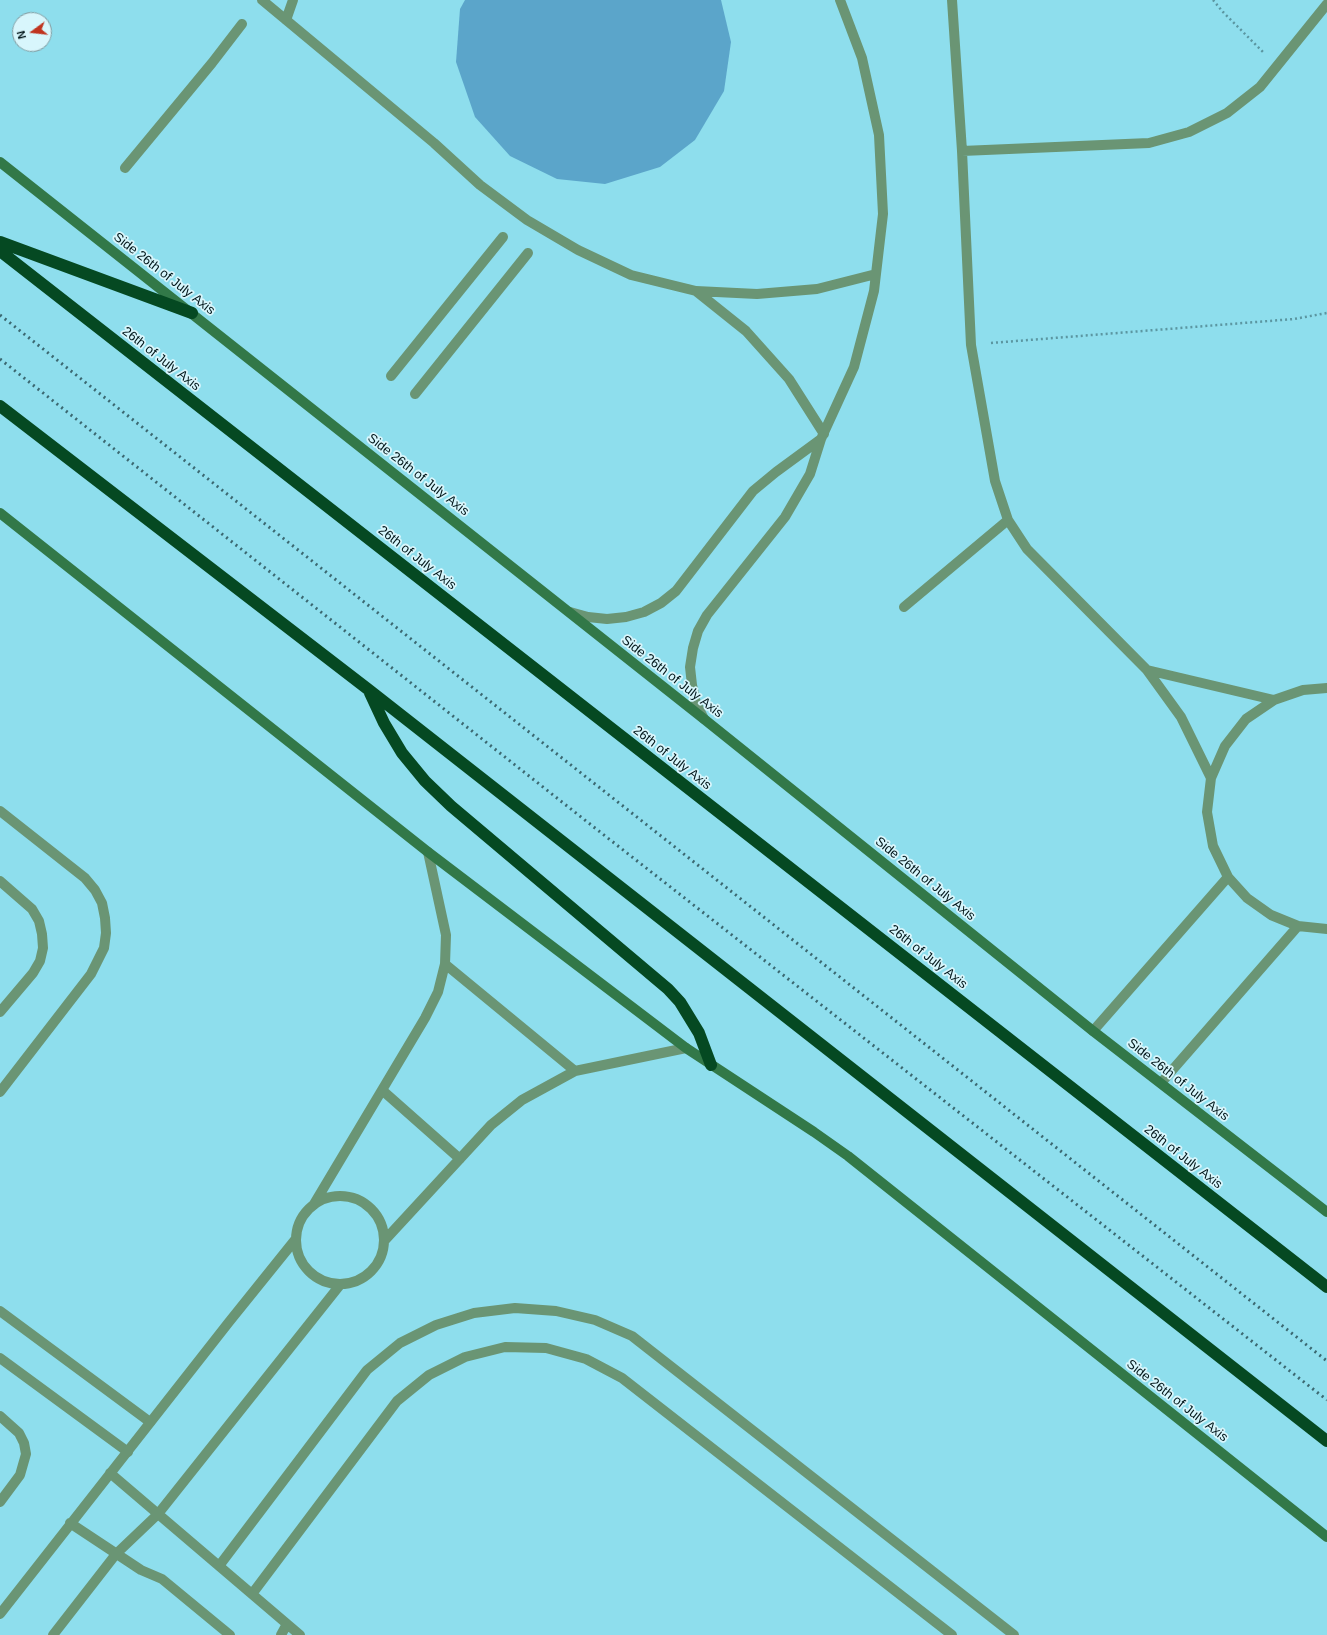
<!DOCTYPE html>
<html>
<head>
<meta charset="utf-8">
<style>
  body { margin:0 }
  #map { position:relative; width:1327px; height:1635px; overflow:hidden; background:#8edeed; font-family:Helvetica,sans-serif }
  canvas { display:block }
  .north { position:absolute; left:12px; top:12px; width:40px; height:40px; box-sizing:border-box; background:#d8f6fc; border:1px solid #829ca1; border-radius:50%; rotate:255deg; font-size:11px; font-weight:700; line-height:16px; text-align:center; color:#001519 }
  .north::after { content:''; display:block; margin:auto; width:14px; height:18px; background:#c0341f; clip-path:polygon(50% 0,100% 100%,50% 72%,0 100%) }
</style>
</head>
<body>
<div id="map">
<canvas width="1327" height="1635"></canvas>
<div class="north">N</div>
</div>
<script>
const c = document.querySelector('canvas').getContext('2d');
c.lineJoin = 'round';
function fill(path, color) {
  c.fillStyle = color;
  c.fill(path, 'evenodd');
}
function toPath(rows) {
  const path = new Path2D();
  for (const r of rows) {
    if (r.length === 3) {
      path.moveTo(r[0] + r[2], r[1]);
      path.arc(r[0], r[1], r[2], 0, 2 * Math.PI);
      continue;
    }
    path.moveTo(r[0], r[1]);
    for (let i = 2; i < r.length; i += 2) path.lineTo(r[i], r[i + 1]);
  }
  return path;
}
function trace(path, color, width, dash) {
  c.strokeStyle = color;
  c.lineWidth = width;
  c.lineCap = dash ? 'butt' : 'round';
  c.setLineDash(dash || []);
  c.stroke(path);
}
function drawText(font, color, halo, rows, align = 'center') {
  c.font = font + ' Helvetica,sans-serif';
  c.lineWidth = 3.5;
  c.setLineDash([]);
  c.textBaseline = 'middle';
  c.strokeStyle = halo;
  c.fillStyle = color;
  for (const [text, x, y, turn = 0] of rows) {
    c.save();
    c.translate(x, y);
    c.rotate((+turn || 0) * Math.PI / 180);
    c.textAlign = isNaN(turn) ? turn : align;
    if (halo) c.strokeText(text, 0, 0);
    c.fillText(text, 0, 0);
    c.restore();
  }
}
fill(toPath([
  [465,0,721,0,731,42,724,91,695,140,660,167,605,184,557,179,510,156,475,117,456,62,460,9]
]), '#5ba5ca');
trace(toPath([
  [1213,0,1223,12,1263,52],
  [991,343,1294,319,1327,313]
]), '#5b96a1', 2.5, [2, 3]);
trace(toPath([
  [262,0,434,143,480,185,527,220,578,250,631,275,696,291,757,294,817,289,876,274],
  [286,20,293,0],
  [125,168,212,63,242,24],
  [696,291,746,331,789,379,824,434],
  [391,376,503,237],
  [415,394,528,253],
  [570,612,588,617,607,619,626,617,644,612,661,603,676,591,753,491,776,472,821,439],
  [704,719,696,703,692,685,690,667,693,648,698,631,707,615,785,517,810,474,821,439,854,367,874,291,883,214,879,135,862,58,840,0],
  [0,811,85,878,95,890,102,903,105,918,106,933,104,948,91,974,0,1092],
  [0,881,32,909,39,921,42,934,43,948,40,961,33,973,0,1012],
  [0,1311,150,1422],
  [0,1358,128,1452],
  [0,1416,19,1433,24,1443,26,1454,20,1475,0,1502]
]), '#6a9574', 10);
trace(toPath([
  [952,0,962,151,971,345,995,481,1008,520,1027,549,1147,670,1181,717,1211,778],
  [962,151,1149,143,1189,132,1227,113,1260,87,1327,4],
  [904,607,1008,520],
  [1147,670,1274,700],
  [1327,688,1303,690,1274,700,1246,719,1225,746,1211,778,1207,812,1213,846,1228,877,1247,898,1271,915,1298,926,1327,929],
  [445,964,575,1071],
  [1093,1031,1228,877],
  [1161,1083,1298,926],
  [382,1090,460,1159],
  [340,1240,44],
  [314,1204,425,1018,438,992,445,964,446,935,428,852],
  [384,1241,491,1125,522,1100,575,1071,686,1048],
  [110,1473,300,1635],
  [70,1523,141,1570,162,1579,230,1635],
  [219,1566,367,1370,400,1343,436,1325,474,1313,515,1308,556,1311,595,1320,632,1336,1014,1635],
  [252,1594,397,1401,429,1375,465,1357,505,1347,546,1348,586,1359,622,1378,952,1635],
  [0,1614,229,1322,295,1240],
  [53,1635,116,1554,158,1514,340,1285],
  [281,1635,287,1624]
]), '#6a9574', 10);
trace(toPath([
  [0,162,704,719,1093,1031,1327,1212],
  [0,513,428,852,686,1048,814,1132,848,1156,1327,1537]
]), '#327848', 10);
trace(toPath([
  [0,242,192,313],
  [0,251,1327,1287],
  [0,406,369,690,1327,1441],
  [370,693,384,723,402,753,425,781,451,806,668,989,680,1002,699,1033,711,1065]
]), '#054922', 12);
trace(toPath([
  [0,315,1327,1361],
  [0,359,595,828,1327,1400]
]), '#3b6871', 3, [2, 4]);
drawText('13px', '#001519', '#d8f6fc', [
  ["Side 26th of July Axis",164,274,38],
  ["26th of July Axis",161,359,38],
  ["Side 26th of July Axis",418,475,38],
  ["26th of July Axis",417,558,38],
  ["Side 26th of July Axis",672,677,38],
  ["26th of July Axis",672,758,38],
  ["Side 26th of July Axis",925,879,39],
  ["26th of July Axis",928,957,38],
  ["Side 26th of July Axis",1178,1080,38],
  ["26th of July Axis",1183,1157,38],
  ["Side 26th of July Axis",1177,1401,38]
]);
</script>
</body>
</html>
